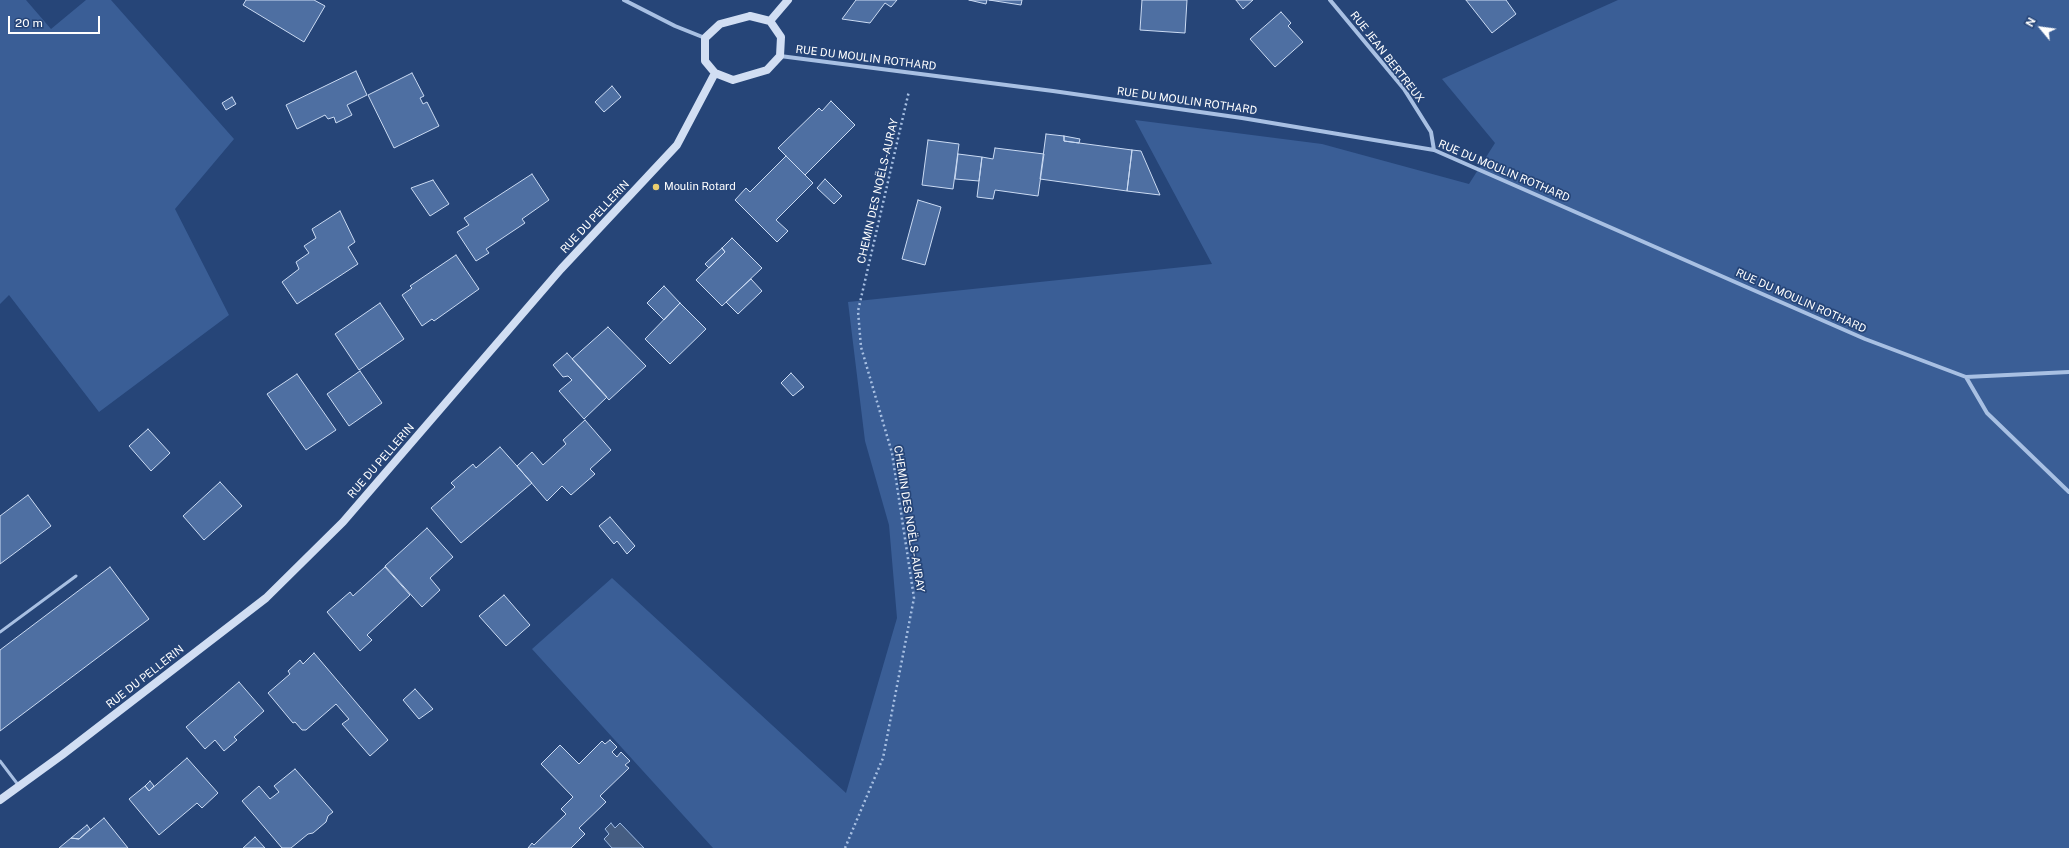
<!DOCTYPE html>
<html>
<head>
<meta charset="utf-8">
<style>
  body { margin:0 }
  #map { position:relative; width:2069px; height:848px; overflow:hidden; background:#264578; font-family:"Public Sans",sans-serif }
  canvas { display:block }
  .north { position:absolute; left:2021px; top:8px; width:40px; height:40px; -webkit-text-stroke:3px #264578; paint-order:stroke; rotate:299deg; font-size:11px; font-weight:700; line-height:16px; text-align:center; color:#fff }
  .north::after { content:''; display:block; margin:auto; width:14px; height:18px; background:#fff; clip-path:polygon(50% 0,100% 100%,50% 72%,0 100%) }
  .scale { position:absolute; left:8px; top:16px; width:92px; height:18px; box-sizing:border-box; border:2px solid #fff; border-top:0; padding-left:5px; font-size:12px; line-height:14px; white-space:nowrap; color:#fff; -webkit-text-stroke:3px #264578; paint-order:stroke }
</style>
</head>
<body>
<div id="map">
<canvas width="2069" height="848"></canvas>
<div class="north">N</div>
<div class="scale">20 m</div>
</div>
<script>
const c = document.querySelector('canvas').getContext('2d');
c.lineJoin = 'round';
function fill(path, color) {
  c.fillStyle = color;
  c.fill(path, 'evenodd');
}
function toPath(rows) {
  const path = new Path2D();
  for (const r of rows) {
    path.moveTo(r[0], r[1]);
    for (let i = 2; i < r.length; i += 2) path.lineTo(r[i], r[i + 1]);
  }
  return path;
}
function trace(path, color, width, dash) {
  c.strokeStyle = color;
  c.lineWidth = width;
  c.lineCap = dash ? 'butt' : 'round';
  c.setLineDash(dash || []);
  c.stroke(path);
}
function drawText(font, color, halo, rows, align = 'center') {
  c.font = font + ' "Public Sans",sans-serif';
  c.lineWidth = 3.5;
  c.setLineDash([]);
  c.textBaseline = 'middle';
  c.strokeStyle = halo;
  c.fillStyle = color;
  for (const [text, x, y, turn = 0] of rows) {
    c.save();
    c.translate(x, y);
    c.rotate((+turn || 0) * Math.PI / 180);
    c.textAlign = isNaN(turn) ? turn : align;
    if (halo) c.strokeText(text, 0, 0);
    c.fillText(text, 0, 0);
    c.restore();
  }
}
fill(toPath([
  [0,0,26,0,51,29,86,0,111,0,234,139,175,209,229,315,99,412,9,295,0,304],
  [1618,0,2069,0,2069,848,713,848,532,649,612,578,846,793,897,618,889,525,865,441,848,302,1212,264,1135,120,1322,144,1469,184,1495,143,1442,79]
]), '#3a5e96');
const water = toPath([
  [611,823,615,828,620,823,644,848,612,848,604,839,609,834,605,829,611,823]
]);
fill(water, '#455d82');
trace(water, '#9dbae4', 1);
const building = toPath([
  [246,0,314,0,325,6,304,42,243,5,246,0],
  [856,0,897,0,891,7,885,3,870,23,842,19,856,0],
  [969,0,987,0,986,4,969,0],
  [989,0,1022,0,1021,5,989,0],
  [1142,0,1187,0,1185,33,1140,30,1142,0],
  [1236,0,1253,0,1243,9,1236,0],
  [1466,0,1506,0,1516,14,1492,33,1466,0],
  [1281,12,1291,23,1288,26,1303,42,1275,67,1250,39,1281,12],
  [356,71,367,95,347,105,352,115,336,123,334,117,328,119,325,115,297,129,286,105,356,71],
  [412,73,424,96,420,98,423,104,427,102,439,126,394,148,368,95,412,73],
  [612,86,621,97,604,112,595,102,612,86],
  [232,97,236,104,226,110,222,103,232,97],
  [831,101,855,125,805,175,778,148,819,108,822,111,831,101],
  [1046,134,1064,136,1064,141,1132,150,1127,191,1040,179,1046,134],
  [1064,136,1080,139,1079,143,1064,141,1064,136],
  [928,140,959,144,953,189,922,185,928,140],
  [995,148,1044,154,1038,196,995,190,993,199,977,197,982,157,993,159,995,148],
  [1132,150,1141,151,1160,195,1127,191,1132,150],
  [958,154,982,157,979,181,955,179,958,154],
  [786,156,813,183,776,220,788,231,777,242,735,200,746,188,750,192,786,156],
  [532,174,549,200,522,219,525,223,486,249,489,253,476,261,457,232,469,225,464,218,532,174],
  [825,179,842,196,834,204,817,188,825,179],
  [433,180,449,204,430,216,411,188,433,180],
  [918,200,941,207,925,265,902,259,918,200],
  [340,211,355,242,348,247,358,264,297,304,282,282,299,269,296,262,309,253,304,246,316,238,312,229,340,211],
  [732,238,762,268,722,306,696,280,725,252,722,248,732,238],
  [722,248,725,252,709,268,705,264,722,248],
  [456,255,479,289,434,321,432,319,422,326,402,295,412,288,410,286,456,255],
  [751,279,762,291,738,314,726,302,751,279],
  [664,286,680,303,664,320,647,303,664,286],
  [380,303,404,339,359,370,335,334,380,303],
  [680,303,706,329,670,364,645,339,680,303],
  [608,327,646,366,609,400,572,359,608,327],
  [567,353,607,397,584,419,559,391,572,380,568,376,563,377,553,365,567,353],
  [360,371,382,403,349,426,327,394,360,371],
  [791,373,804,387,793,396,781,383,791,373],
  [297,374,336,430,306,450,267,394,297,374],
  [585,420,611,450,590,469,595,474,571,495,562,486,547,501,517,466,532,452,543,465,566,444,563,440,585,420],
  [148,429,170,453,151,471,129,446,148,429],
  [500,447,532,483,461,543,431,508,455,487,451,483,473,464,476,468,500,447],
  [220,482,242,506,204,540,183,516,220,482],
  [28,495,51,526,0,564,0,516,28,495],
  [610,517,635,546,627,554,617,541,614,544,599,526,610,517],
  [427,528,453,557,430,578,440,590,422,607,385,566,427,528],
  [110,567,149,619,0,731,0,650,110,567],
  [385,567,410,595,367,635,372,640,360,651,327,612,350,592,353,596,385,567],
  [504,595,530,625,506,646,479,616,504,595],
  [314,653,388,740,370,756,342,724,349,719,336,704,306,730,302,730,295,722,293,723,268,693,290,674,288,671,300,660,303,664,314,653],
  [239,682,264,711,234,737,237,740,224,751,215,740,205,749,186,727,239,682],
  [415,689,433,709,419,719,403,700,415,689],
  [610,740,617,747,612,752,617,757,621,752,630,761,625,765,629,768,600,796,606,802,579,828,585,834,571,848,528,848,532,843,534,845,566,814,561,809,573,797,541,764,560,745,579,764,602,741,605,744,610,740],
  [187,758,218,793,202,808,197,803,159,835,129,799,145,786,149,791,187,758],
  [295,769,333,812,328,816,326,822,313,833,308,834,291,848,282,848,242,801,259,786,270,799,279,792,274,786,295,769],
  [150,781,154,786,149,791,145,786,150,781],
  [104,818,128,848,59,848,71,838,79,839,104,818],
  [87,825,90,829,79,839,71,838,87,825],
  [255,837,265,848,243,848,255,837]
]);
fill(building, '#4e6fa2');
trace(building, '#cbdbf3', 1);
trace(toPath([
  [845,848,883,758,914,598,892,453,861,347,858,311,909,91]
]), '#a8c0e3', 2.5, [2, 3]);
trace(toPath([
  [0,632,76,576],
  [0,761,19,786]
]), '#a8c0e3', 3);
trace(toPath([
  [624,0,675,26,705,38],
  [1330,0,1404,89,1431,132,1434,150],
  [780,56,1053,91,1242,118,1434,150,1865,339,1966,377,1987,413,2069,492],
  [1966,377,2069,372]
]), '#a8c0e3', 4);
trace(toPath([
  [750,16,770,21,781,37,780,56,767,70,733,80,715,73,705,61,705,38,720,24,750,16],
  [770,21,788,0],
  [0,800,62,755,266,598,343,522,561,269,677,145,715,73]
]), '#d1def3', 8);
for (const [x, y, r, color] of [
  [656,187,4,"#ecce6e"]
]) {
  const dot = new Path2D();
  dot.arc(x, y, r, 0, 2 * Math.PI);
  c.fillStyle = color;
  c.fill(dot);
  trace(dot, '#264578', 1.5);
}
drawText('11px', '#fff', '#264578', [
  ["RUE JEAN BERTREUX",1387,57,52],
  ["RUE DU MOULIN ROTHARD",866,58,7],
  ["RUE DU MOULIN ROTHARD",1187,101,8],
  ["RUE DU MOULIN ROTHARD",1504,171,23],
  ["CHEMIN DES NOËLS-AURAY",878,191,-77],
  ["RUE DU PELLERIN",595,217,-47],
  ["RUE DU MOULIN ROTHARD",1801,301,24],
  ["RUE DU PELLERIN",381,461,-49],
  ["CHEMIN DES NOËLS-AURAY",909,519,81],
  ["RUE DU PELLERIN",145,677,-38]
]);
drawText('11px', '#fff', '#264578', [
  ["Moulin Rotard",664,187]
], 'left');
</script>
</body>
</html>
